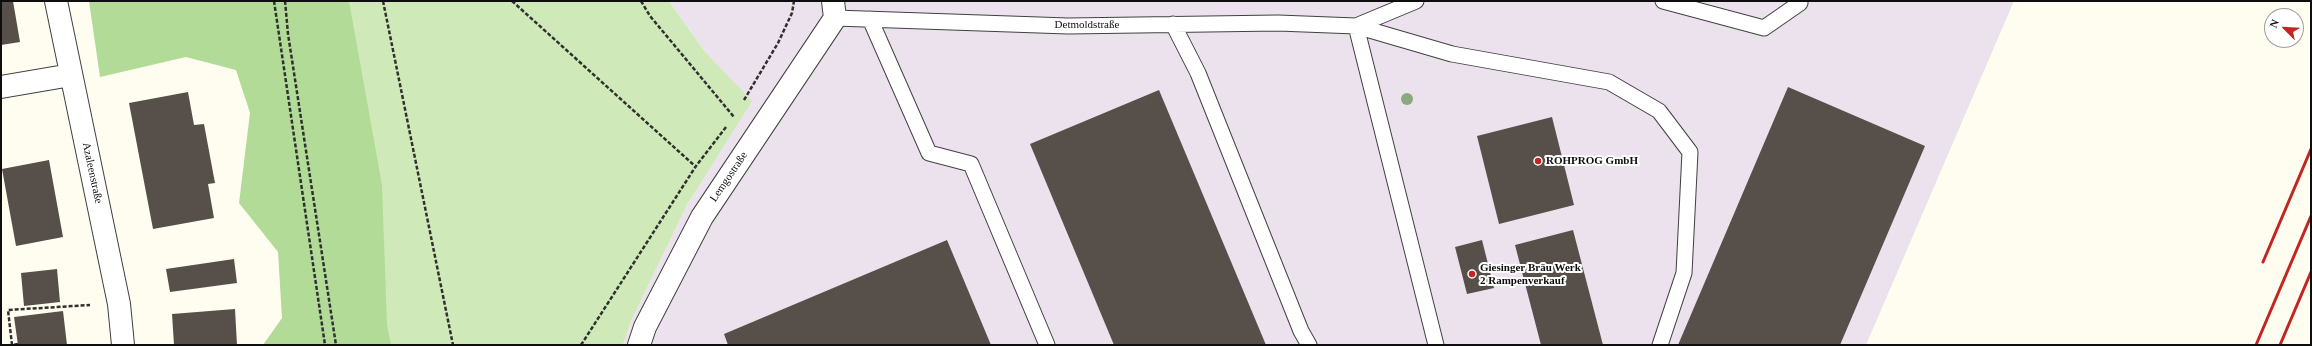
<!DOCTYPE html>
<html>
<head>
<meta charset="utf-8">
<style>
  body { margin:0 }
  #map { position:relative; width:2312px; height:346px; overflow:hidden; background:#fffdef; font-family:Georgia,serif }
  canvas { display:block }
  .frame { position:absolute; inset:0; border:2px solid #0e0e0e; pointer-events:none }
  .north { position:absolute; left:2264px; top:8px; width:40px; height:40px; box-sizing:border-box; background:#fff; border:1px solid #9f9f9f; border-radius:50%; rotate:294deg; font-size:11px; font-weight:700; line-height:16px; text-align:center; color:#0e0e0e }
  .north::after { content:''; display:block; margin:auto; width:14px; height:18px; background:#c12623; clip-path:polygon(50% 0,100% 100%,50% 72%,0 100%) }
</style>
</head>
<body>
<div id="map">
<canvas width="2312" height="346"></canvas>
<div class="frame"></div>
<div class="north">N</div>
</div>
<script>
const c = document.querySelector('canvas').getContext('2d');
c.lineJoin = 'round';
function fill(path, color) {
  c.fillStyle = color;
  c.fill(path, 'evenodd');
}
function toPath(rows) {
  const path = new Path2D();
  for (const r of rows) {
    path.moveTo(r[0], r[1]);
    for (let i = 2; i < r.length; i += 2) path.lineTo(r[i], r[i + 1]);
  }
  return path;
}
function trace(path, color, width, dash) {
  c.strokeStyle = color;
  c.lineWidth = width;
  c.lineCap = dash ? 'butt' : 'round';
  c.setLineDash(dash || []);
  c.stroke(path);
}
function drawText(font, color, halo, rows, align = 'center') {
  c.font = font + ' Georgia,serif';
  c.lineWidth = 4;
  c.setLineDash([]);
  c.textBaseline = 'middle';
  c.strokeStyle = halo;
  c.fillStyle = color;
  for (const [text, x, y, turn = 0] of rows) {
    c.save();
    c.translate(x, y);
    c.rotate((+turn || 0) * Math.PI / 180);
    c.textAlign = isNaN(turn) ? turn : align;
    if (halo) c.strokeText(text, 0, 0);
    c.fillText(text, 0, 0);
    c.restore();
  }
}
fill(toPath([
  [669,1,2014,1,1866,345,623,345,631,321,687,205,735,127,705,52]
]), '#ece2ed');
fill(toPath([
  [251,1,669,1,705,52,752,101,687,205,631,321,623,345,304,345]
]), '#cfeab8');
fill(toPath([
  [89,1,349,1,382,185,387,325,391,345,263,345,282,318,278,252,239,203,250,113,236,70,186,57,100,77]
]), '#b1db97');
fill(toPath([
  [1,1,13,1,20,42,1,45],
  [1788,87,1925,146,1840,345,1678,345],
  [1159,90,1266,345,1114,345,1030,144],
  [188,92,194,125,204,124,215,183,208,184,214,218,153,229,129,103],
  [1552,117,1574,205,1499,224,1477,136],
  [49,160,63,237,16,246,2,169],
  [1573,230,1603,345,1541,345,1515,245],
  [947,240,991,345,728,345,724,334],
  [1482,240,1494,288,1467,294,1455,247],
  [234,259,237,283,170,292,166,269],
  [57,269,60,302,24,306,21,273],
  [235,309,237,345,174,345,172,314],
  [63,311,67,345,18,345,14,317]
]), '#57504a');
const service = toPath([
  [1663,1,1764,28,1800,3,1799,1],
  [835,18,1068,26,1278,23,1356,26,1452,54,1609,82,1659,111,1690,152,1684,273,1660,345],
  [870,19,929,153,971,164,1047,345],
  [1173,24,1198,73,1301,331,1309,345],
  [1356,26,1436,345],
  [1356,26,1416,1]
]);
const minor = toPath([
  [56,1,119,304,123,345],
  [1,87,71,75],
  [639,345,645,327,702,217,835,18,833,1]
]);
trace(service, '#414141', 17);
trace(minor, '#414141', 24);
trace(toPath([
  [274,1,325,345],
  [285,1,288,34,336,345],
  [383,1,453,345],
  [512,1,696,167],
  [641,1,650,16,734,117],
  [744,100,778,43,792,13,794,1],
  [18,344,12,345,8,310,90,305],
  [581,345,696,166,726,127]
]), '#303030', 2.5, [4, 2]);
trace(service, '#fff', 15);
trace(minor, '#fff', 22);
trace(toPath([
  [2263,262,2311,149],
  [2256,345,2311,216],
  [2280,345,2311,272]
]), '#c12623', 3);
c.fillStyle = '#89aa7c';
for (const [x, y] of [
  [1407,99]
]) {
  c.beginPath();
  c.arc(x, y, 6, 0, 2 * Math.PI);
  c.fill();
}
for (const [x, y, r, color] of [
  [1538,161,4,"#c12623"],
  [1472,274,4,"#c12623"]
]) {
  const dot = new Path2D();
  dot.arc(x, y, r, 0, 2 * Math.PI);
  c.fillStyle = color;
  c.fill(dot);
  trace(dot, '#fff', 1.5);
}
drawText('11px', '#0e0e0e', '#fff', [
  ["Detmoldstraße",1087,25],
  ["Azaleenstraße",92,173,78],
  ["Lemgostraße",729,177,-56]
]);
drawText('bold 11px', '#0e0e0e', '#fff', [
  ["ROHPROG GmbH",1546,161],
  ["Giesinger Bräu Werk",1480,268],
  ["2 Rampenverkauf",1480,281]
], 'left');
</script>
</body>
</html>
